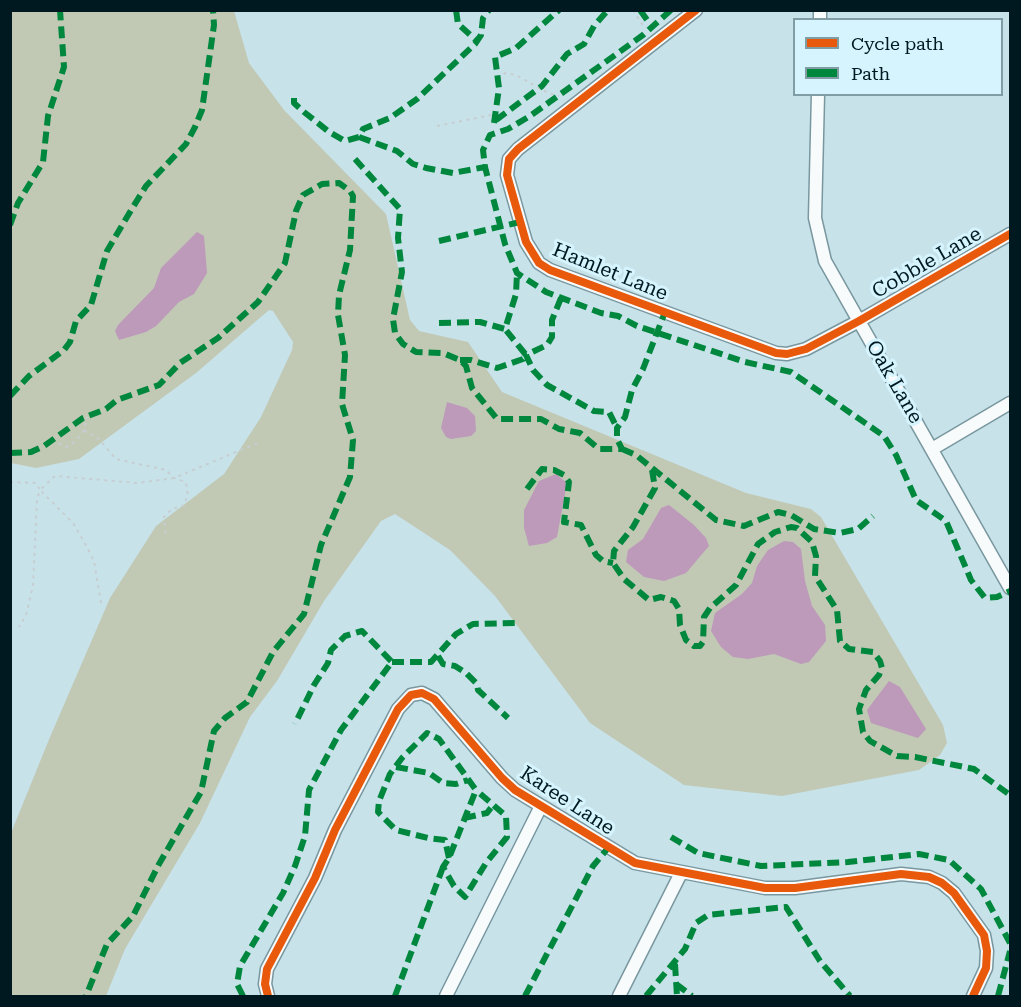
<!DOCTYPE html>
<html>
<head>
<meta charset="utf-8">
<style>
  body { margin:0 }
  #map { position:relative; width:1021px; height:1007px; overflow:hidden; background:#c8e2ea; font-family:"Roboto Serif",serif }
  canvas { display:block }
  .frame { position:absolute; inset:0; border:12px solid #001920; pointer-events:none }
  .legend { position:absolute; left:793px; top:18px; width:210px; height:78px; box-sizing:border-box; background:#d5f4fe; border:2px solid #809ca5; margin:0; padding:8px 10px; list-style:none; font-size:18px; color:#001920 }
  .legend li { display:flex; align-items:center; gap:12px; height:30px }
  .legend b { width:30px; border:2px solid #809ca5 }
</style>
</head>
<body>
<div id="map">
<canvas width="1021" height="1007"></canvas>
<div class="frame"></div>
<ul class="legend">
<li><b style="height:8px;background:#e8590c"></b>Cycle path</li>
<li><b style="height:8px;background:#00873e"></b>Path</li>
</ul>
</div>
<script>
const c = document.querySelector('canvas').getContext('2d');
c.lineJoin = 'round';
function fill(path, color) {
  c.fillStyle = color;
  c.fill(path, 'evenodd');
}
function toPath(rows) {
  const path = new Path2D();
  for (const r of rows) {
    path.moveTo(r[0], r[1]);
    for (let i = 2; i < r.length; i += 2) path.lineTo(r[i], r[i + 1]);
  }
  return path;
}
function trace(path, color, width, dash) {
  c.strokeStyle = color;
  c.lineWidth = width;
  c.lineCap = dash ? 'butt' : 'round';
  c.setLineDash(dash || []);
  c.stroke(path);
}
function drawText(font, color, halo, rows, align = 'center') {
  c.font = font + ' "Roboto Serif",serif';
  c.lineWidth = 6;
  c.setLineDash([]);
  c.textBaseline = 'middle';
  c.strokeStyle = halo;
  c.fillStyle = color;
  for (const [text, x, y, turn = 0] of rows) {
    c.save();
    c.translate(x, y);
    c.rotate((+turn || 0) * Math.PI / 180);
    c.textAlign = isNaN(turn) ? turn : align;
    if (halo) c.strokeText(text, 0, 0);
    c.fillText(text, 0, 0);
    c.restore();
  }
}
fill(toPath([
  [11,11,234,11,249,63,284,110,386,214,410,320,419,331,468,342,502,392,746,493,811,509,821,517,943,725,947,743,940,755,919,770,782,796,684,785,590,723,495,596,450,550,395,514,381,521,324,601,277,681,250,717,200,823,125,949,106,996,11,996,11,833,50,737,110,598,156,526,224,474,261,417,292,350,293,342,273,311,269,310,196,373,79,459,36,468,11,463]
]), '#c1c9b5');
fill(toPath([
  [197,232,204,236,207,273,194,294,179,302,156,326,146,332,119,340,115,331,118,325,154,288,161,268],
  [447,402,467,408,475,416,476,431,471,436,451,439,446,437,441,428],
  [556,474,567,483,557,537,547,543,529,546,524,528,524,510,539,481],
  [669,505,694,525,706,538,709,546,686,573,664,581,644,577,626,562,628,550,643,539,661,508],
  [784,541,793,542,801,549,805,581,812,606,825,625,826,641,809,662,801,664,774,654,748,659,733,657,721,647,711,631,715,613,742,594,752,583,757,566,768,550],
  [889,681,900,687,926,729,918,738,871,723,867,710]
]), '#bd99ba');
const minor = toPath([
  [696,10,518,149,509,159,507,175,526,242,539,263,550,270,776,353,787,354,806,349,859,321,1010,234],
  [820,20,820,10],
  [818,94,815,218,825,261,1010,588],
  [932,449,1010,403],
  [268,996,265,984,267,969,315,878,335,830,398,709,411,695,422,693,434,699,502,778,515,790,635,863,765,888,795,888,901,874,929,877,942,883,954,893,984,935,987,951,986,968,973,996],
  [446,996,541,806],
  [619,996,681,873]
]);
trace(minor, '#79979f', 15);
trace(toPath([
  [633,10,642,24,647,22],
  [498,79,505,73,516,75,548,93,559,96],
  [437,126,496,114],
  [84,430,99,439,116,459,166,470,174,478,185,482,188,489,185,505,172,509,164,517,166,536],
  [52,440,66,447,76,441,84,430,87,417],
  [10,482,36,483,40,490,37,499,33,586,26,615,19,627],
  [101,603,94,561,87,547,73,523,40,490,55,476,138,483,174,478,260,442]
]), '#c6ced1', 2, [3, 4.5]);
trace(minor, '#f7fbfc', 12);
trace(toPath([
  [456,10,458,24,477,41],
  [640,10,652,27],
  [671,10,643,35,530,116,508,129,490,135,483,150,485,167,505,244,517,273,546,292,601,313,618,316,637,326,745,362,791,372,884,436,896,455,916,500,946,521,971,580,985,598,997,597,1010,591],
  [294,98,294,103,304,112,329,132,345,141,359,137,363,129,390,118,417,99,475,44,481,35,483,18,489,10],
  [496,120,542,86,567,54,584,44,594,26,608,10],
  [494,123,499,88,495,57,516,48,559,10],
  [359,137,397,151,413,164,426,168,453,173,485,167],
  [355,159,400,209,398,238,402,272,393,319,395,333,403,344,416,352,443,353,460,360,466,366,472,388,497,419,541,419,559,429,580,433,599,449,622,449,617,439,617,428,625,417,632,390,643,369,665,312],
  [10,225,18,203,43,162,48,116,64,67,60,10],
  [439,241,520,222],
  [561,298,552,320,552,337,547,345,526,355,533,370,547,385,594,411,609,412,617,428],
  [439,323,480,322,505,329,516,294,517,273],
  [460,360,471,360,497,368,523,359,526,355,505,329],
  [10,396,29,376,64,350,70,342,76,321,91,305,107,251,130,212,146,186,186,144,195,127,202,110,214,25,213,10],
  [622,449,636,455,716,520,744,526,778,512,791,515,814,529,840,533,858,529,873,516],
  [10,453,31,452,44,446,83,418,106,409,117,400,159,385,180,363,218,338,258,302,285,263,296,211,303,195,322,184,339,183,350,191,353,196,350,250,339,295,338,315,345,355,342,404,353,440,350,477,321,545,304,614,273,652,247,702,225,718,214,731,201,792,159,864,133,916,107,944,86,996],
  [652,470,655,488,633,527,614,551,613,563,624,579,649,600,661,597,674,601,679,609,680,625,686,640,694,646,700,646,703,642,704,617,710,608,736,585,758,544,775,532,791,527,797,528,812,542,816,556,815,576,837,610,840,641,849,649,873,652,880,661,882,668,879,675,866,690,859,709,863,732,870,741,897,756,915,757,974,769,1010,795],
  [527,489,542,469,554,470,564,475,569,482,564,522,581,525,596,555,603,561,613,563],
  [438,656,443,664,455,666,466,673,477,684,478,690,508,718],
  [392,662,431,662,456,634,473,624,518,623],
  [396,767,429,773,443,783,456,784,468,780],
  [464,818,487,813,493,805],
  [671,837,698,853,761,866,848,862,919,854,949,860,981,889,1010,943],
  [449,858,445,840,428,838,396,830,378,812,379,801,390,774,402,758,427,733,439,739,476,790,449,858,443,867,454,886,465,897,486,863,507,837,506,816,476,790],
  [675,964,677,996],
  [676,984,692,996],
  [243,996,237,984,240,966,283,893,295,866,305,836,309,790,341,730,392,662,362,631,345,636,331,650,328,663,314,685,295,724],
  [395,996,443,867],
  [525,996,593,866,608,848],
  [646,996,685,949,696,923,708,915,786,907,820,961,850,996],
  [998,996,1010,951]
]), '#00873e', 6, [12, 6]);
trace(toPath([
  [696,10,518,149,509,159,507,175,526,242,539,263,550,270,776,353,787,354,806,349,859,321,1010,234],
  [268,996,265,984,267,969,315,878,335,830,398,709,411,695,422,693,434,699,502,778,515,790,635,863,765,888,795,888,901,874,929,877,942,883,954,893,984,935,987,951,986,968,973,996]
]), '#e8590c', 8);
drawText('20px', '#001920', '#d5f4fe', [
  ["Cobble Lane",927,263,-30],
  ["Hamlet Lane",610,272,22],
  ["Oak Lane",894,382,60],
  ["Karee Lane",567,801,33]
]);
</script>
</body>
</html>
